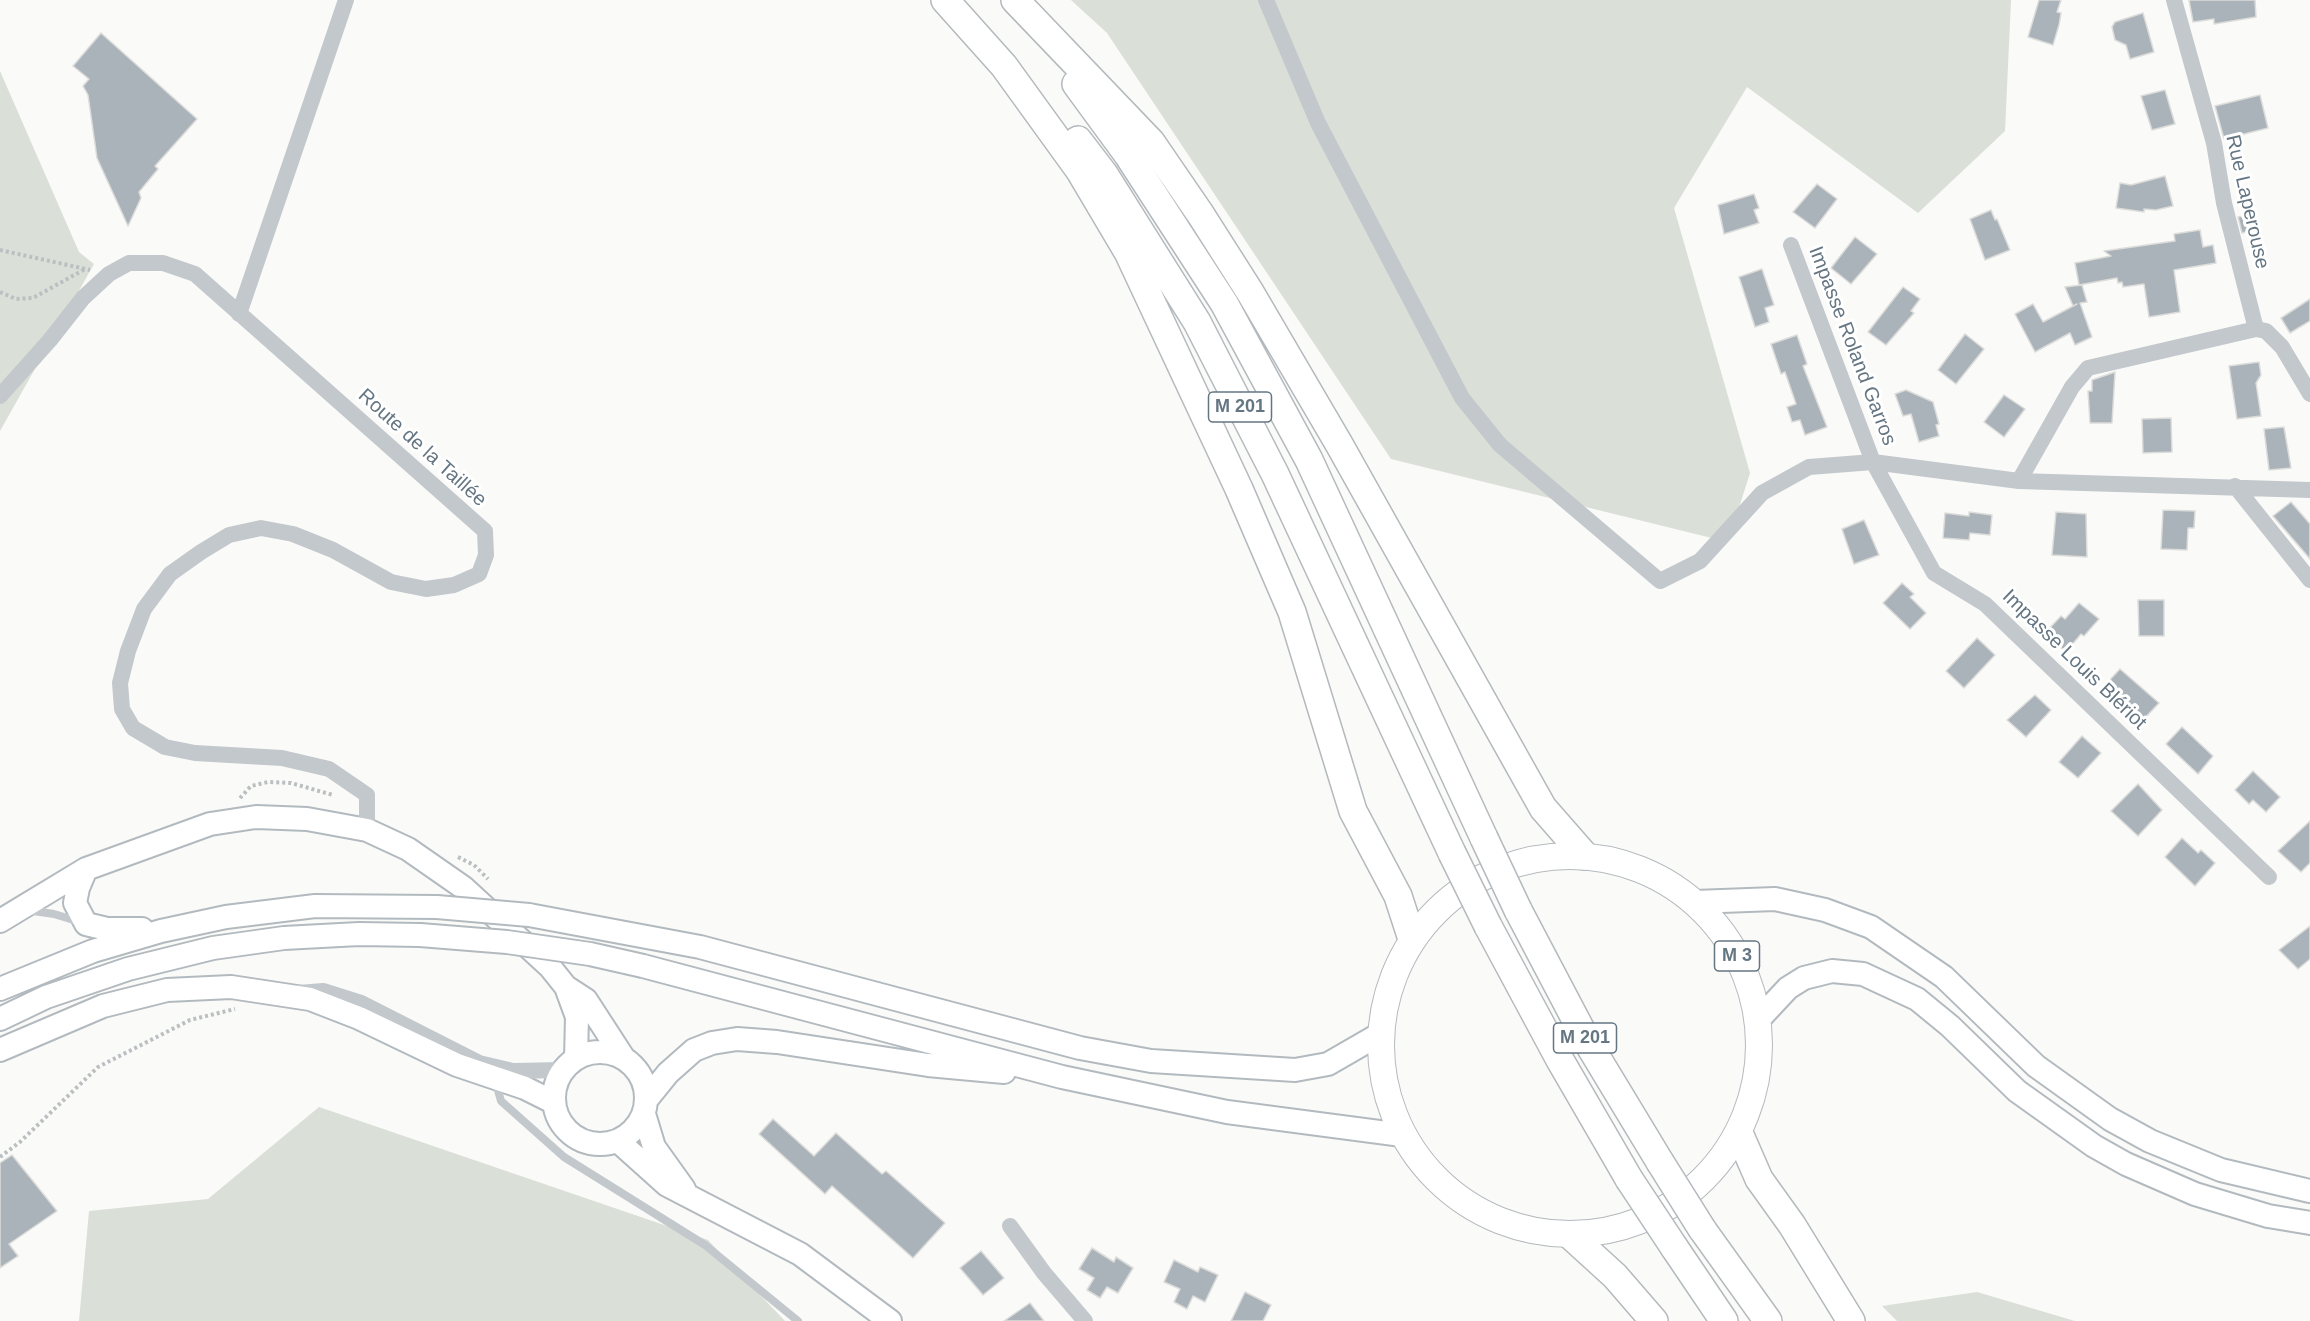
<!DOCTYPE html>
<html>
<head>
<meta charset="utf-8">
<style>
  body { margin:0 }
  canvas { display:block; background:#fafaf8 }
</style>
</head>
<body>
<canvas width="2310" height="1321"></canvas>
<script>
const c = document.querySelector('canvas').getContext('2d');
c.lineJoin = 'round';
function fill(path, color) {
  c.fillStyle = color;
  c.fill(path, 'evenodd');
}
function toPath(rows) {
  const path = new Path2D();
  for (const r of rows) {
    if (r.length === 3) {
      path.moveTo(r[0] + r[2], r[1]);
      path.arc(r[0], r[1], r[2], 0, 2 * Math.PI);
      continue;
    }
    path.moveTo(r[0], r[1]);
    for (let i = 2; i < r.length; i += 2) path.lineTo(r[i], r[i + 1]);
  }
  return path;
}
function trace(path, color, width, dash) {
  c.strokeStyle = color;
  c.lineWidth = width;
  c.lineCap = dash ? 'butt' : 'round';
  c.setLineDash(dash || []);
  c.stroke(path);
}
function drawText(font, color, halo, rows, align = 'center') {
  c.font = font + ' Helvetica,sans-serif';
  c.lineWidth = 6;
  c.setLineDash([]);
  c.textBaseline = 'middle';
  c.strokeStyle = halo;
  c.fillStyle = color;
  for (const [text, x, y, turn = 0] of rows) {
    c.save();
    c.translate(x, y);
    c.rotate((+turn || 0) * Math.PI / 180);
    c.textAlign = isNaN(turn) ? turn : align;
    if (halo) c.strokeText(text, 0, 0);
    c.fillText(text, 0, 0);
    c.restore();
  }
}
fill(toPath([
  [1071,0,2011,0,2005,131,1918,213,1747,87,1674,208,1750,473,1728,542,1391,459,1107,33],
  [0,71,79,252,94,264,0,431],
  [319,1107,708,1240,785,1321,79,1321,89,1211,208,1199],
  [1977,1292,2075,1321,1897,1321,1882,1306]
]), '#dadfd7');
const building = toPath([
  [2039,0,2061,0,2057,12,2061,13,2059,25,2053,45,2028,37,2039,0],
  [2189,0,2255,0,2256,17,2214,24,2214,19,2193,22,2189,0],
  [2143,13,2154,52,2130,59,2126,45,2115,40,2112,27,2115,22,2143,13],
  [101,33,197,119,155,166,158,169,139,192,141,198,128,226,97,158,88,95,83,86,89,79,73,66,101,33],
  [2165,90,2175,124,2152,130,2141,96,2165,90],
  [2260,95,2268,128,2224,139,2215,106,2260,95],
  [2165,176,2173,206,2156,210,2144,209,2144,212,2116,208,2120,183,2131,185,2165,176],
  [1817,184,1837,199,1815,228,1793,212,1817,184],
  [1754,194,1759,208,1754,210,1759,223,1724,234,1718,205,1754,194],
  [1991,210,1995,220,1997,219,2010,250,1985,260,1970,219,1991,210],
  [2255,214,2259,229,2242,233,2238,217,2255,214],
  [2200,230,2203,247,2213,245,2216,263,2174,270,2180,312,2149,317,2144,284,2123,287,2122,282,2118,283,2117,278,2079,285,2075,263,2111,256,2104,251,2175,241,2174,234,2200,230],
  [1855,237,1877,254,1851,284,1831,268,1855,237],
  [1762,269,1774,305,1765,308,1769,322,1755,327,1739,277,1762,269],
  [2082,285,2087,302,2080,303,2092,337,2075,345,2070,333,2035,352,2015,314,2033,304,2043,322,2077,304,2073,306,2065,287,2082,285],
  [1903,287,1920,299,1911,311,1914,313,1886,345,1868,332,1903,287],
  [2310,299,2310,321,2290,333,2281,318,2310,299],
  [1965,334,1984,349,1956,384,1938,370,1965,334],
  [1797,335,1807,364,1803,366,1827,427,1805,435,1800,420,1792,422,1787,407,1796,404,1785,372,1781,374,1771,344,1797,335],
  [2259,362,2261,375,2256,383,2261,416,2237,419,2229,366,2259,362],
  [2115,372,2112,423,2090,423,2088,391,2092,391,2092,380,2115,372],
  [1906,390,1933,402,1939,424,1936,425,1939,436,1919,442,1911,414,1903,416,1895,394,1906,390],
  [2004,395,2025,409,2004,437,1984,422,2004,395],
  [2171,418,2172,452,2143,453,2142,419,2171,418],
  [2284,427,2291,468,2269,470,2264,429,2284,427],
  [2291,502,2310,524,2310,559,2273,516,2291,502],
  [2163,510,2195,511,2194,528,2188,528,2187,550,2161,549,2163,510],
  [1969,512,1992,515,1990,535,1970,533,1969,540,1943,538,1945,513,1969,516,1969,512],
  [2056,512,2086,514,2087,557,2052,555,2056,512],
  [1864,520,1879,555,1854,564,1842,529,1864,520],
  [1902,583,1914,594,1910,597,1926,613,1910,629,1883,603,1902,583],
  [2138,600,2164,600,2164,636,2139,636,2138,600],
  [2079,603,2099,619,2084,636,2081,634,2066,652,2045,633,2061,616,2065,619,2079,603],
  [1977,638,1995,655,1964,688,1946,671,1977,638],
  [2120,669,2159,703,2141,722,2128,711,2132,707,2106,684,2120,669],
  [2035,695,2051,710,2026,737,2007,720,2035,695],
  [2182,727,2213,756,2198,774,2166,744,2182,727],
  [2082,736,2101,753,2078,778,2059,762,2082,736],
  [2253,771,2280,797,2266,812,2253,800,2249,804,2235,790,2253,771],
  [2138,784,2162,810,2138,836,2111,811,2138,784],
  [2310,821,2310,863,2301,872,2278,851,2310,821],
  [2182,838,2198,853,2201,850,2215,863,2195,886,2165,857,2182,838],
  [2310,926,2310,959,2298,969,2279,950,2310,926],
  [773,1119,814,1156,836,1133,882,1174,886,1171,945,1223,913,1258,832,1186,825,1194,759,1134,773,1119],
  [12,1155,57,1211,9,1244,18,1256,0,1268,0,1163,12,1155],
  [1092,1248,1114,1262,1116,1257,1133,1268,1118,1293,1107,1287,1100,1298,1087,1290,1094,1278,1079,1269,1092,1248],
  [981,1251,1004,1278,983,1295,960,1268,981,1251],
  [1174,1260,1198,1272,1200,1267,1218,1275,1205,1302,1193,1296,1187,1309,1174,1302,1180,1289,1164,1282,1174,1260],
  [1245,1292,1271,1305,1263,1321,1231,1321,1245,1292],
  [1030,1303,1044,1321,1004,1321,1030,1303]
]);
fill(building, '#aab3b9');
trace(building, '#dcdcda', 1.5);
const secondary = toPath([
  [86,869,78,888,75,903,86,924,107,929,142,929],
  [1695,902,1775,899,1825,910,1871,927,1944,977,2036,1066,2110,1119,2150,1141,2221,1170,2310,1191],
  [529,915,700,947,1080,1048,1151,1061,1295,1070,1328,1064,1380,1034],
  [0,921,86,869,210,824,256,817,307,819,367,830,408,849,464,888,550,967,566,987,586,1000,623,1057],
  [643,966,1062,1077,1227,1112,1402,1135],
  [566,987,577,1017,576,1058],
  [0,989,93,951,161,931,226,917,315,906,437,907],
  [0,1019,46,997,128,969,213,948,284,938,359,934,420,935],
  [1759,1019,1788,988,1804,978,1832,971,1863,974,1917,999,1950,1026,2017,1091,2094,1146,2126,1164,2195,1194,2268,1216,2310,1223],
  [0,1050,103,1006,167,990,231,987,310,999,359,1018,457,1065,525,1088,553,1102],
  [600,1098,46],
  [647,1099,668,1073,694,1050,712,1043,737,1039,777,1042,928,1065,1004,1072],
  [644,1114,654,1147,684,1189],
  [618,1141,667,1185,800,1254,890,1321]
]);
const primary = toPath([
  [1570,1045,189]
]);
const trunk = toPath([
  [945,0,1004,66,1080,171,1128,252,1239,489,1292,612,1353,811,1398,896,1412,939],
  [1015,0,1151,142,1201,215,1250,292,1339,444,1543,808,1585,856],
  [1076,84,1128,155,1224,303,1309,460,1484,838],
  [1078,140,1104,174,1197,322,1275,474,1452,853],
  [1518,910,1588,1043,1660,1162],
  [1488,926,1560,1060,1629,1179],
  [1739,1133,1759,1179,1792,1225,1851,1321],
  [1702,1229,1768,1321],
  [1570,1235,1615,1276,1654,1321],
  [1674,1247,1724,1321]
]);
trace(secondary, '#b3babf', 26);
trace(primary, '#b5babe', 28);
trace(trunk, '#b4b9bd', 30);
trace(toPath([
  [0,250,90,270],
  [0,292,16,299,33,298,85,269],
  [240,798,251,786,268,782,291,783,333,795],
  [458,857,474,865,488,879],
  [0,1157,20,1142,98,1067,190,1020,235,1009]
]), '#bbbfc2', 4, [3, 3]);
trace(toPath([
  [26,910,54,914,80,922],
  [495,1080,501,1101,564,1157,705,1245,798,1321]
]), '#c3c8cc', 8);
trace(toPath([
  [1266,0,1318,123,1462,398,1500,445,1660,581,1700,561,1762,493,1809,467,1873,462,2019,481,2310,490],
  [2174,0,2214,143,2224,203,2256,329,2266,331,2282,347,2310,394],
  [1791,245,1873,462,1934,573,1985,604,2269,877],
  [239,314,346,0],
  [0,396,50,340,83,298,109,274,129,263,163,263,195,274,485,531,486,555,479,574,454,585,426,589,391,582,333,550,293,534,261,528,229,535,201,552,170,574,144,609,128,651,120,683,122,709,133,728,165,747,195,753,282,758,329,769,367,795,367,830],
  [2019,481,2072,387,2088,368,2256,329],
  [2235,486,2310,580],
  [299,993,323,991,361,1003,479,1063,513,1071,563,1070],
  [1010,1226,1044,1273,1085,1321]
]), '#c3c8cc', 16);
trace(secondary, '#fff', 22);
trace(primary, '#fff', 26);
trace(trunk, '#fff', 27);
const secondaryBridge = toPath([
  [437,907,529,915],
  [420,935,507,942,590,954,643,966]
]);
const trunkBridge = toPath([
  [1484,838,1518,910],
  [1452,853,1488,926],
  [1660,1162,1702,1229],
  [1629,1179,1674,1247]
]);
trace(secondaryBridge, '#b3babf', 26, []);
trace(trunkBridge, '#b4b9bd', 30, []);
trace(secondaryBridge, '#fff', 22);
trace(trunkBridge, '#fff', 27);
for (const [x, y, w] of [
  [1240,407,63],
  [1737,956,45],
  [1585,1038,63]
]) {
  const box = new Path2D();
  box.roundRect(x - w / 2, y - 15, w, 30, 4.5);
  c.fillStyle = '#fff';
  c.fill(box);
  trace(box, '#657683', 1.5);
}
drawText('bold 18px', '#657683', null, [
  ["M 201",1240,407],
  ["M 3",1737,956],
  ["M 201",1585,1038]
]);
drawText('20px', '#657683', '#fff', [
  ["Rue Laperouse",2247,202,77],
  ["Impasse Roland Garros",1852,346,69],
  ["Route de la Taillée",422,448,42],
  ["Impasse Louis Blériot",2074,660,44]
]);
</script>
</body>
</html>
